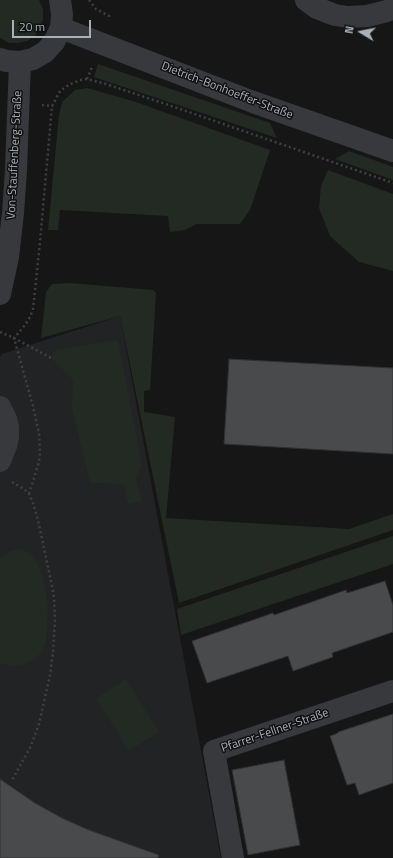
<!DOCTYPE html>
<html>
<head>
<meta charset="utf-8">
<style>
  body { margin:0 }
  #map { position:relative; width:393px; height:858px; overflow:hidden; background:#161617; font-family:"Titillium Web",sans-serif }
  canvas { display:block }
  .north { position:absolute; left:341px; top:12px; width:40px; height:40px; -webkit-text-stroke:3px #111112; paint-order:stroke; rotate:280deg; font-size:11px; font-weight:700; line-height:16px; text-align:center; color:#aab0b6 }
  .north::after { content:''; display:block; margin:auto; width:14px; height:18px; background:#aab0b6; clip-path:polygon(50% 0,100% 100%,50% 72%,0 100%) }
  .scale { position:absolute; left:12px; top:20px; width:79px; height:18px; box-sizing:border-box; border:2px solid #aab0b6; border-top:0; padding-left:5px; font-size:12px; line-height:14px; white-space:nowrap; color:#aab0b6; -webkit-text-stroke:3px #111112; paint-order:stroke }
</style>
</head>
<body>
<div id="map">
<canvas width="393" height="858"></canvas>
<div class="north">N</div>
<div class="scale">20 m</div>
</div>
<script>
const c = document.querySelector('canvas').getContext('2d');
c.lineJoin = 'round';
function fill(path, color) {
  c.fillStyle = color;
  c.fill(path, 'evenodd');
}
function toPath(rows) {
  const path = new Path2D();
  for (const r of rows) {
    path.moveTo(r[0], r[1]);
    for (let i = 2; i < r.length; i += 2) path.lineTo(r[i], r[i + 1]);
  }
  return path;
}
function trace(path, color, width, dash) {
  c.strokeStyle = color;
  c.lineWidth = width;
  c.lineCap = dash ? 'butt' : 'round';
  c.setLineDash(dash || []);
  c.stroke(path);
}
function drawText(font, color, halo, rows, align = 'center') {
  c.font = font + ' "Titillium Web",sans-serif';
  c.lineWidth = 3;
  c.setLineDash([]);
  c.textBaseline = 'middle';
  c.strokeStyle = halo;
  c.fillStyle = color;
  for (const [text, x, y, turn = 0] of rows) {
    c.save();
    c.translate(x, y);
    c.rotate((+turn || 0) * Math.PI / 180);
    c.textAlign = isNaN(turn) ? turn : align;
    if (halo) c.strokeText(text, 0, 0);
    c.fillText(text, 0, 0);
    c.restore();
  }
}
fill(toPath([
  [120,316,221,858,0,858,0,357,2,354]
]), '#222324');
fill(toPath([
  [0,0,39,0,43,9,43,19,40,28,35,36,27,41,18,43,9,43,0,38],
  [98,64,270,123,277,138,94,77],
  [87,88,133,101,270,150,250,210,240,224,196,224,185,230,170,232,168,216,60,210,58,230,48,230,59,115,62,102,75,90],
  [349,151,393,167,393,180,335,159],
  [328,170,393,194,393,271,359,262,330,236,319,208,321,186],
  [70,283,153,290,156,293,150,390,144,391,144,412,175,417,166,518,349,529,393,514,393,530,179,603,120,316,41,338,46,292,52,284],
  [118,340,142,465,136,479,142,501,128,504,124,484,90,483,72,408,73,380,51,358,55,350],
  [393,536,393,564,181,635,177,609],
  [18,549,26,551,32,556,37,563,42,574,45,585,48,606,47,630,46,641,42,652,33,660,23,665,12,666,0,664,0,559,3,556,10,551],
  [126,679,159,732,129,751,96,698]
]), '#232a23');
const building = toPath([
  [229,359,393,368,393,454,224,444,229,359],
  [385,581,393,605,393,632,332,653,333,657,293,671,288,656,207,683,192,641,273,613,274,615,346,590,347,593,385,581],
  [393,714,393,783,359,795,355,783,347,785,330,736,338,733,338,732,393,714],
  [284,760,300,845,248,855,232,770,284,760],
  [0,779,35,803,62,818,89,830,159,855,158,858,0,858,0,779]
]);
fill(building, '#484a4c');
trace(building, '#303133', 1);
trace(toPath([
  [89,0,96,9,109,16,108,20],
  [87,79,92,67],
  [42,105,52,106,60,91,70,84,81,80,87,79,106,84,183,110,393,183],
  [0,332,14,338,51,358],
  [12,482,24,489,29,494,33,503,38,520,52,586,54,597,55,620,53,652,50,675,39,724,30,748,12,780],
  [29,494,39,462,40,452,39,433,33,406,14,338,25,325,30,317,33,309,40,242,52,106]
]), '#3e4043', 2.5, [2, 3]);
trace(toPath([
  [306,0,317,8,327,12,335,15,348,17,367,16,387,11,393,8],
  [61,28,253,102,393,151],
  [0,59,6,61,20,62,33,59,45,52,54,42,61,28,62,14,60,0],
  [0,294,8,257,13,213,16,170,20,62],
  [0,407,6,419,8,427,8,437,6,446,0,461],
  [233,858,214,751,393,691]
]), '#37393c', 22);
drawText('12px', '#aab0b6', '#111112', [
  ["Dietrich-Bonhoeffer-Straße",227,91,21],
  ["Von-Stauffenberg-Straße",15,155,-87],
  ["Pfarrer-Fellner-Straße",275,731,-19]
]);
</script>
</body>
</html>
